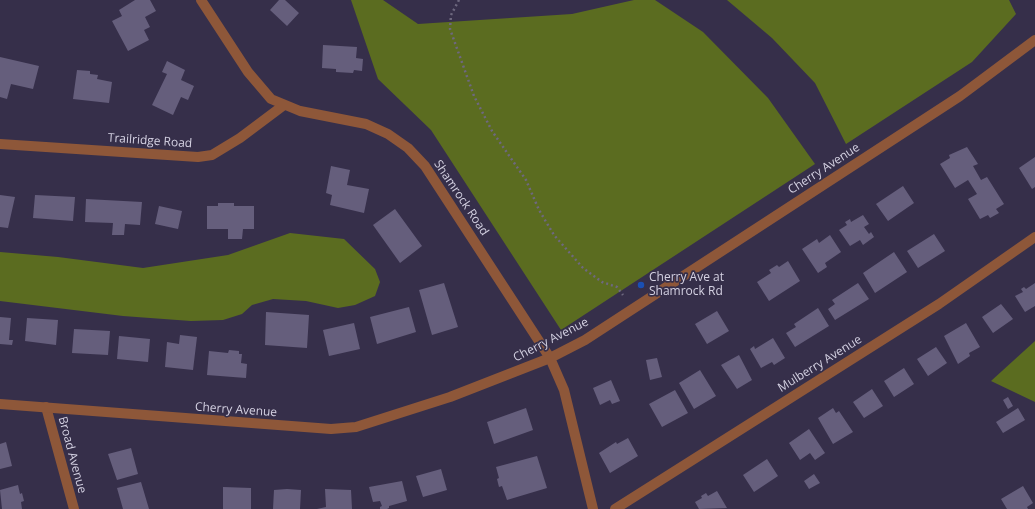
<!DOCTYPE html>
<html>
<head>
<meta charset="utf-8">
<style>
  body { margin:0 }
  canvas { display:block; background:#362f4a }
</style>
</head>
<body>
<canvas width="1035" height="509"></canvas>
<script>
const c = document.querySelector('canvas').getContext('2d');
c.lineJoin = 'round';
function fill(path, color) {
  c.fillStyle = color;
  c.fill(path, 'evenodd');
}
function toPath(rows) {
  const path = new Path2D();
  for (const r of rows) {
    path.moveTo(r[0], r[1]);
    for (let i = 2; i < r.length; i += 2) path.lineTo(r[i], r[i + 1]);
  }
  return path;
}
function trace(path, color, width, dash) {
  c.strokeStyle = color;
  c.lineWidth = width;
  c.lineCap = dash ? 'butt' : 'round';
  c.setLineDash(dash || []);
  c.stroke(path);
}
function drawText(font, color, halo, rows, align = 'center') {
  c.font = font + ' "Open Sans",sans-serif';
  c.lineWidth = 3.5;
  c.setLineDash([]);
  c.textBaseline = 'middle';
  c.strokeStyle = halo;
  c.fillStyle = color;
  for (const [text, x, y, turn = 0] of rows) {
    c.save();
    c.translate(x, y);
    c.rotate((+turn || 0) * Math.PI / 180);
    c.textAlign = isNaN(turn) ? turn : align;
    if (halo) c.strokeText(text, 0, 0);
    c.fillText(text, 0, 0);
    c.restore();
  }
}
fill(toPath([
  [351,0,383,0,418,24,572,14,634,0,655,0,703,32,768,98,815,164,561,330,431,130,378,79],
  [727,0,1009,0,1016,14,972,62,846,144,815,83,772,38],
  [290,233,344,239,375,269,380,282,375,296,355,305,338,308,306,301,273,299,252,305,242,314,223,320,191,321,123,316,0,301,0,252,58,257,143,268,228,255],
  [1035,341,1035,402,991,381]
]), '#5b6c20');
fill(toPath([
  [135,0,150,0,156,11,145,17,150,27,144,30,149,40,128,51,112,21,122,16,119,10],
  [279,0,285,0,299,13,287,26,270,10],
  [323,45,357,47,356,58,363,59,362,71,354,70,353,73,336,72,336,69,322,68],
  [0,57,39,66,33,89,11,84,7,99,0,97],
  [167,61,185,70,181,80,194,86,188,100,181,97,173,115,152,105,167,74,162,72],
  [77,70,90,71,90,74,98,75,97,79,112,82,109,103,73,99],
  [967,147,978,164,973,166,981,180,987,177,1004,204,996,209,999,213,990,218,988,215,980,219,968,199,977,194,968,180,955,188,940,164,950,158,949,155],
  [1035,157,1035,187,1032,189,1019,168],
  [331,166,350,170,347,185,369,189,364,213,330,205,332,195,326,193],
  [903,186,914,203,888,221,876,204],
  [0,195,15,197,8,228,0,227],
  [35,195,75,197,73,221,33,218],
  [86,199,142,202,140,225,125,224,124,235,112,235,113,223,85,222],
  [218,203,234,203,234,206,254,206,254,229,243,229,242,239,228,239,228,229,207,229,207,206,218,206],
  [159,206,182,211,178,229,155,224],
  [395,209,422,246,400,263,373,225],
  [863,215,869,224,864,227,869,234,871,232,874,237,863,245,860,240,850,246,839,230,847,225,845,222,850,219,851,222],
  [934,234,945,251,918,268,907,251],
  [830,235,841,252,825,263,827,267,818,273,802,249,817,239,819,243],
  [894,252,907,272,875,293,863,273],
  [788,261,800,281,769,301,757,282,771,273,769,270,777,265,779,267],
  [444,283,458,327,432,335,419,290],
  [858,283,869,299,835,320,828,309,835,304,832,300],
  [1035,283,1035,306,1025,312,1015,296,1023,292,1021,289,1024,287,1026,289],
  [1001,304,1013,319,993,333,982,317],
  [409,307,416,332,377,344,370,317],
  [818,308,829,326,795,347,786,333,796,327,794,324],
  [717,311,729,331,707,344,695,324],
  [266,312,309,315,307,348,265,345],
  [0,317,11,318,9,340,13,340,12,345,0,344],
  [27,318,58,320,56,345,25,341],
  [354,323,360,349,329,356,323,330],
  [966,323,980,347,969,353,970,356,958,364,944,336],
  [74,329,110,331,108,355,72,353],
  [180,335,197,337,193,370,165,367,167,342,179,344],
  [119,336,150,339,148,362,117,359],
  [773,338,785,358,774,365,772,362,761,368,750,349,754,346,755,349],
  [936,347,947,363,928,376,917,359],
  [229,350,239,351,239,354,242,354,241,363,247,364,246,378,207,375,209,351,228,353],
  [739,355,752,380,737,389,721,365],
  [657,358,662,377,650,380,646,360],
  [904,368,914,384,894,397,884,381],
  [700,370,716,396,694,409,679,383],
  [611,380,620,401,612,404,610,400,600,405,593,388],
  [872,389,883,406,864,418,853,402],
  [675,390,688,413,662,427,649,404],
  [1008,397,1013,406,1008,409,1003,400],
  [526,408,533,430,494,444,487,422],
  [833,408,836,413,839,411,853,432,833,444,818,418],
  [1018,408,1025,420,1003,433,996,422],
  [809,429,825,453,815,460,810,453,800,460,789,443],
  [628,438,638,456,610,473,599,453,616,442,617,444],
  [6,442,12,466,0,469,0,444],
  [131,448,138,474,117,480,108,454],
  [537,456,547,488,507,500,502,486,499,487,497,479,499,478,496,467],
  [767,459,778,476,754,492,743,475],
  [441,469,447,490,423,497,416,476],
  [814,474,820,483,809,489,804,481],
  [402,481,407,501,389,506,389,508,387,509,380,509,380,507,382,506,380,501,373,502,369,487],
  [141,482,149,509,123,509,117,488],
  [18,485,20,494,22,493,24,501,21,502,22,509,2,509,0,490],
  [1023,486,1033,503,1027,507,1028,509,1007,509,1001,499],
  [223,487,251,488,251,509,223,509],
  [287,489,301,490,300,509,273,509,274,490],
  [325,489,351,490,352,509,317,509,326,507],
  [717,491,727,508,699,509,695,502,702,498,701,496,706,493,708,496]
]), '#655e7c');
trace(toPath([
  [459,0,451,15,450,29,474,96,492,131,526,180,539,210,554,235,583,268,602,282,617,287,623,295]
]), '#6e687f', 2.5, [2, 3]);
trace(toPath([
  [201,0,248,72,271,99,300,111,366,124,388,134,408,148,425,166,550,358],
  [0,144,198,157,212,155,240,138,284,105],
  [46,407,74,509],
  [615,509,939,304,1035,237]
]), '#8e5739', 10);
trace(toPath([
  [550,358,564,390,593,509],
  [0,404,331,429,356,427,450,397,550,358,585,340,960,96,1035,40]
]), '#8e5739', 10);
for (const [x, y, r, color] of [
  [641,285,4,"#1a4fb4"]
]) {
  const dot = new Path2D();
  dot.arc(x, y, r, 0, 2 * Math.PI);
  c.fillStyle = color;
  c.fill(dot);
  trace(dot, '#362f4a', 1.5);
}
drawText('12px', '#d4d1e2', '#362f4a', [
  ["Trailridge Road",150,141,4],
  ["Cherry Avenue",824,169,-33],
  ["Shamrock Road",461,198,56],
  ["Cherry Avenue",551,340,-27],
  ["Mulberry Avenue",820,364,-32],
  ["Cherry Avenue",236,410,4],
  ["Broad Avenue",72,455,75]
]);
drawText('12px', '#d4d1e2', '#362f4a', [
  ["Cherry Ave at",649,278],
  ["Shamrock Rd",649,292]
], 'left');
</script>
</body>
</html>
